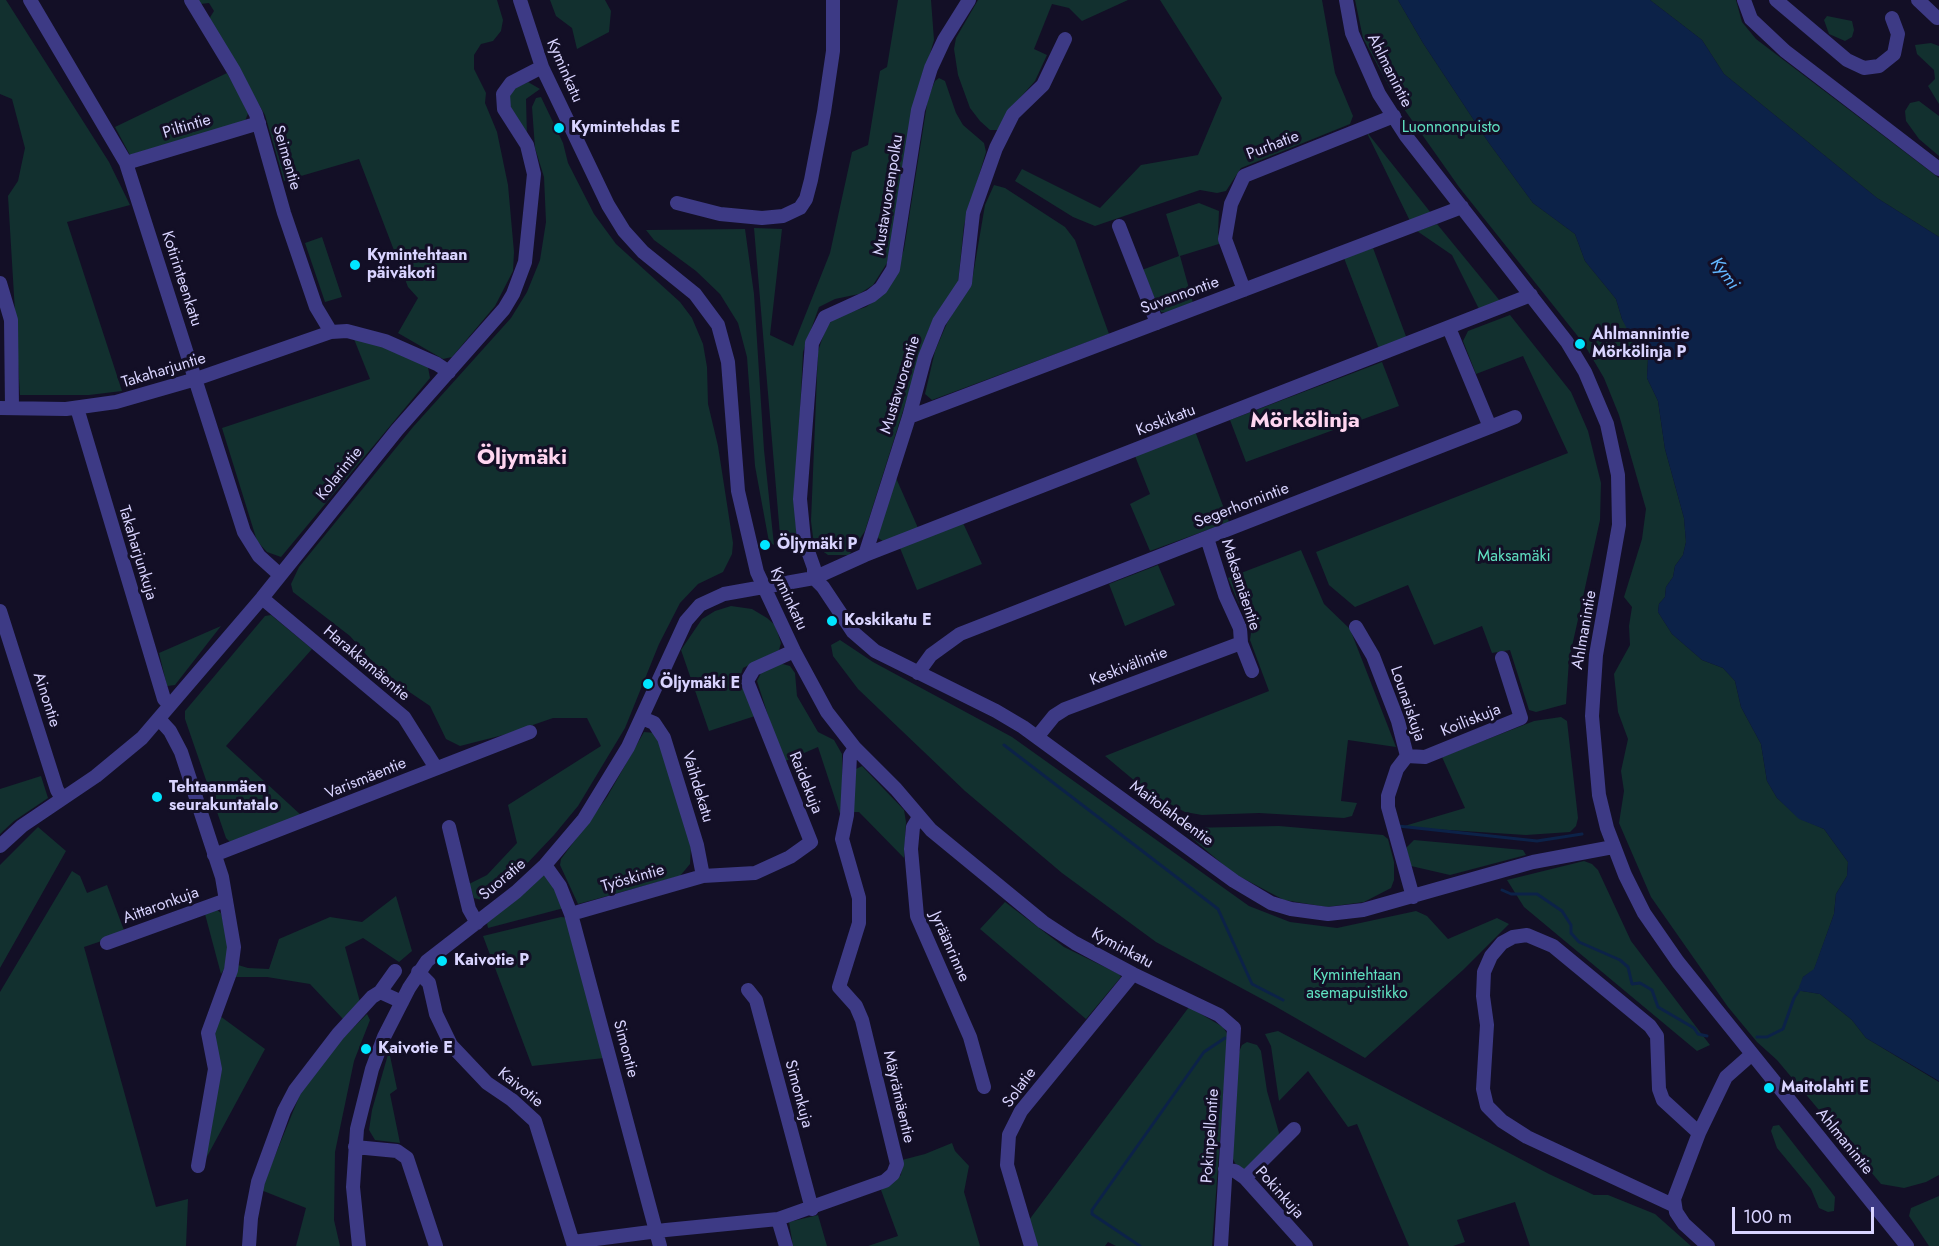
<!DOCTYPE html>
<html>
<head>
<meta charset="utf-8">
<style>
  body { margin:0 }
  #map { position:relative; width:1939px; height:1246px; overflow:hidden; background:#130f26; font-family:Jost,sans-serif }
  canvas { display:block }
  .scale { position:absolute; left:1732px; top:1207px; width:142px; height:27px; box-sizing:border-box; border:3px solid #d9d4ff; border-top:0; padding-left:8px; font-size:18px; line-height:21px; white-space:nowrap; color:#d9d4ff; -webkit-text-stroke:4px #130f26; paint-order:stroke }
</style>
</head>
<body>
<div id="map">
<canvas width="1939" height="1246"></canvas>
<div class="scale">100 m</div>
</div>
<script>
const c = document.querySelector('canvas').getContext('2d');
c.lineJoin = 'round';
function fill(path, color) {
  c.fillStyle = color;
  c.fill(path, 'evenodd');
}
function toPath(rows) {
  const path = new Path2D();
  for (const r of rows) {
    path.moveTo(r[0], r[1]);
    for (let i = 2; i < r.length; i += 2) path.lineTo(r[i], r[i + 1]);
  }
  return path;
}
function trace(path, color, width, dash) {
  c.strokeStyle = color;
  c.lineWidth = width;
  c.lineCap = dash ? 'butt' : 'round';
  c.setLineDash(dash || []);
  c.stroke(path);
}
function drawText(font, color, halo, rows, align = 'center') {
  c.font = font + ' Jost,sans-serif';
  c.lineWidth = 6;
  c.setLineDash([]);
  c.textBaseline = 'middle';
  c.strokeStyle = halo;
  c.fillStyle = color;
  for (const [text, x, y, turn = 0] of rows) {
    c.save();
    c.translate(x, y);
    c.rotate((+turn || 0) * Math.PI / 180);
    c.textAlign = isNaN(turn) ? turn : align;
    if (halo) c.strokeText(text, 0, 0);
    c.fillText(text, 0, 0);
    c.restore();
  }
}
fill(toPath([
  [0,0,6,0,109,162,130,205,67,222,122,391,89,395,20,395,8,196,18,181,25,148,12,99,0,94],
  [198,0,497,0,503,20,501,31,493,41,481,44,474,55,474,69,486,93,485,103,497,132,508,185,514,252,513,271,495,306,452,357,443,359,398,333,418,298,408,287,359,159,284,181,265,115,209,19,214,11,209,3,200,4],
  [550,0,605,0,611,11,609,32,577,49,572,28,556,16],
  [898,0,931,0,934,40,919,92,887,263,873,285,859,294,835,299,819,307,803,352,795,514,798,545,781,547,754,228,782,229,770,335,793,346,830,253,852,152,868,145,880,71,887,67],
  [978,0,1128,0,1082,21,1069,8,1052,4,1034,49,1047,55,1035,81,1011,108,998,130,990,130,980,121,970,108,958,75,954,49,956,38],
  [1160,0,1322,0,1335,73,1353,116,1350,124,1241,168,1226,191,1217,193,1200,190,1095,226,1073,217,1015,181,1022,169,1100,208,1141,165,1198,155,1222,98],
  [1355,0,1398,0,1423,43,1489,143,1533,203,1575,234,1585,261,1616,299,1622,319,1648,359,1647,378,1658,401,1665,449,1684,518,1686,542,1683,555,1675,566,1673,577,1666,587,1665,597,1659,604,1658,612,1672,634,1702,660,1723,668,1735,681,1741,707,1761,744,1767,781,1777,798,1799,818,1824,829,1848,862,1847,876,1836,894,1834,914,1814,970,1803,977,1802,991,1820,994,1852,1020,1866,1038,1939,1082,1939,1175,1926,1182,1904,1188,1881,1184,1777,1060,1757,1042,1728,1007,1651,897,1619,823,1624,791,1621,771,1628,739,1618,712,1614,674,1630,645,1629,626,1632,607,1624,597,1642,539,1646,509,1619,415,1604,378,1584,344,1459,187,1392,92,1363,38],
  [1650,0,1736,0,1742,22,1756,39,1939,178,1939,237,1877,198,1724,74,1702,40],
  [1827,16,1852,21,1854,30,1852,37,1845,41,1829,34,1824,20],
  [1931,43,1939,46,1939,104,1928,86,1935,79,1934,70,1917,54,1915,45],
  [227,73,249,111,245,121,130,155,115,127],
  [939,78,945,81,956,113,963,125,984,143,986,152,964,225,958,283,929,329,865,531,849,555,828,555,814,545,811,521,818,351,827,325,838,316,866,307,884,294,896,274,904,249,928,98,935,81],
  [528,82,540,89,526,99,527,137,512,113,508,98,513,89],
  [541,97,563,143,568,163,594,214,616,244,680,302,692,318,703,344,707,367,708,404,718,446,733,543,732,554,723,572,698,584,680,603,659,644,625,728,578,806,554,835,519,872,482,900,474,898,469,884,487,875,517,843,508,805,601,746,587,718,553,718,507,734,460,746,446,739,430,706,383,674,350,636,293,592,291,584,299,567,413,427,511,318,527,292,540,260,546,222,544,177,535,148,532,107,536,98],
  [1919,101,1939,116,1939,156,1919,139,1906,121,1905,111,1910,103],
  [1366,131,1431,213,1410,221],
  [994,185,1005,188,1065,227,1075,240,1109,334,932,400,925,394,935,351,947,323,972,281,985,205],
  [1199,203,1219,211,1218,234,1222,243,1180,256,1193,303,1167,313,1161,312,1142,270,1179,256,1166,214],
  [1437,224,1500,301,1480,311,1452,255,1417,231],
  [745,229,754,294,764,450,774,545,769,542,755,466,747,357,738,323,720,294,696,271,654,240,646,230],
  [322,237,342,297,325,302,305,243],
  [1373,248,1407,339,1379,349,1344,258],
  [1510,315,1571,392,1588,431,1601,483,1600,520,1569,660,1566,704,1536,712,1529,710,1510,650,1492,653,1482,626,1434,645,1408,585,1355,607,1329,585,1316,552,1568,453,1523,356,1476,374,1463,341,1468,331],
  [352,334,363,336,428,367,430,378,281,557,267,552,257,541,222,428,370,379],
  [1382,362,1399,406,1246,462,1230,420],
  [1195,431,1229,522,1150,551,1130,504,1150,494,1135,456],
  [896,478,918,528,884,542,877,537],
  [963,523,982,564,917,590,900,548],
  [1301,550,1324,604,1350,629,1396,747,1348,740,1341,801,1357,803,1352,816,1344,818,1259,813,1202,815,1185,812,1148,792,1105,756,1269,691,1250,640,1251,633,1228,578],
  [1158,565,1175,605,1125,626,1109,584],
  [731,606,752,609,767,618,775,625,781,643,779,650,743,668,740,677,755,716,709,731,681,650,702,619,715,611],
  [271,615,312,649,226,746,302,816,230,842,226,838,185,719,185,711,265,616],
  [221,626,175,685,167,686,159,653],
  [840,640,873,662,1012,737,1249,906,1290,922,1337,928,1416,911,1427,916,1448,939,1497,918,1509,924,1463,970,1365,1058,1273,1005,1156,942,1062,873,965,791,858,689,833,656,831,645],
  [779,663,790,666,795,673,797,696,818,732,834,740,842,754,843,823,818,747,783,762,757,681,762,671],
  [1561,717,1567,721,1578,818,1576,826,1570,832,1526,835,1401,827,1465,808,1442,757,1534,721],
  [644,732,655,733,662,745,691,845,690,864,680,876,578,904,560,865,561,859,607,797],
  [862,766,904,810,906,822,904,858,859,812,852,812,856,769],
  [41,776,48,798,14,821,0,834,0,789],
  [1279,826,1383,835,1388,839,1394,862,1394,880,1391,888,1364,902,1327,907,1284,900,1233,873,1187,834,1188,828],
  [38,827,66,851,0,968,0,865],
  [1414,840,1523,850,1526,855,1450,875,1411,866,1406,848],
  [1584,861,1592,864,1598,870,1631,941,1710,1045,1697,1051,1524,907,1507,880],
  [72,871,80,876,87,893,107,885,125,933,84,947,156,1207,188,1199,186,1246,0,1246,0,992],
  [542,874,546,874,564,908,488,928,487,923],
  [396,896,412,951,399,962,363,938,345,947,360,1002,343,1019,310,984,267,977,234,977,238,965,248,968,269,969,279,939,330,917,362,922],
  [1005,902,1064,947,1119,974,1121,977,1086,1019,980,929],
  [217,910,221,913,227,935,229,961,221,974,205,914],
  [561,917,569,918,604,1058,532,1066,483,936],
  [1189,1007,1223,1027,1228,1035,1212,1246,1116,1246,1108,1242,1105,1246,1035,1246,1029,1220],
  [367,1014,370,1020,354,1061,335,1152,334,1220,340,1246,296,1246,306,1208,261,1190,301,1092,332,1049],
  [220,1016,265,1049,203,1164,214,1032],
  [1278,1031,1549,1174,1594,1195,1608,1195,1655,1214,1691,1246,1530,1246,1515,1202,1457,1220,1465,1242,1453,1246,1409,1246,1357,1124,1348,1127,1308,1071,1279,1101,1271,1046,1265,1034],
  [1247,1042,1257,1045,1261,1051,1267,1091,1279,1133,1278,1139,1245,1170,1237,1167,1230,1153,1238,1054,1242,1045],
  [389,1051,397,1089,390,1094,400,1143,375,1140,369,1130,372,1110],
  [1779,1125,1835,1197,1834,1211,1828,1212,1819,1208,1811,1189,1777,1148,1771,1131,1773,1126],
  [952,1143,955,1151,969,1166,964,1192,980,1246,868,1246,898,1236,881,1190,901,1175,902,1160,925,1154],
  [1939,1196,1939,1246,1929,1246,1909,1216,1911,1208],
  [818,1215,827,1246,793,1246,789,1222]
]), '#12302f');
fill(toPath([
  [1398,0,1650,0,1702,40,1724,74,1877,198,1939,237,1939,1081,1866,1038,1852,1020,1820,994,1801,991,1799,987,1803,977,1814,969,1834,914,1836,894,1847,876,1848,862,1824,829,1799,819,1777,798,1767,781,1761,744,1741,707,1735,681,1723,668,1702,660,1672,634,1658,612,1659,604,1665,597,1666,587,1673,577,1675,566,1683,555,1686,542,1684,518,1665,449,1658,401,1647,378,1648,360,1640,355,1622,319,1616,299,1585,261,1575,234,1533,203,1489,143,1423,43]
]), '#0c2248');
trace(toPath([
  [1004,745,1218,909,1252,984,1283,1000],
  [1398,826,1537,841,1582,834],
  [1502,890,1511,894,1537,894,1562,911,1571,925,1571,933,1579,942,1620,960,1628,967,1632,984,1640,983,1652,990,1658,1007,1694,1028,1698,1034,1707,1036],
  [1757,1037,1767,1037,1783,1029,1794,998,1800,989],
  [1140,1246,1092,1214,1092,1210,1204,1052,1225,1038]
]), '#0c2248', 3);
trace(toPath([
  [30,0,126,163,244,532,259,556,280,575],
  [191,0,234,71,256,114,284,213,316,307,331,332],
  [520,0,542,67,608,205,624,231,643,252,695,294,718,325,728,362,738,491,757,572,794,651,827,712,855,748,896,789,931,830,1043,922,1075,943,1133,974,1219,1015,1234,1028,1221,1246],
  [1346,0,1352,33,1379,94,1406,136,1567,342,1585,372,1607,424,1618,475,1619,525,1596,655,1592,716,1599,795,1607,828,1625,875,1644,913,1678,962,1907,1246],
  [1744,0,1751,19,1785,51,1939,169],
  [1776,0,1847,60,1864,68,1879,66,1894,54,1898,34,1892,18],
  [1918,0,1937,18],
  [126,163,259,123],
  [677,203,720,214,762,218,783,216,800,208,806,199,811,180,824,112,833,51,833,0],
  [1119,226,1157,323],
  [0,283,11,320,12,408],
  [1244,290,1225,239,1231,204,1244,176,1394,116],
  [0,408,66,409,116,402,196,379,331,332,347,331,385,341,437,364,449,372],
  [77,408,164,699,170,705],
  [909,417,1462,207],
  [1490,427,1515,417],
  [1207,538,1225,595,1240,628,1241,643,1252,671],
  [865,555,909,417,925,357,939,322,965,283,973,213,996,148,1013,114,1043,85,1065,39],
  [814,578,865,555,1531,295],
  [814,578,814,568,804,540,800,499,812,343,825,317,871,296,881,288,893,269,918,110,931,68,944,40,969,0],
  [262,598,404,717,436,768],
  [0,611,57,790,62,798],
  [1356,627,1373,656,1398,721,1407,756,1397,769,1388,796,1388,807,1413,897],
  [918,673,931,655,960,634,1490,427,1449,328],
  [642,718,654,723,664,738,697,845,703,876],
  [159,719,170,731,181,752,222,877,234,947,231,970,208,1033,215,1069,198,1166],
  [1037,737,1054,716,1065,709,1241,643],
  [1407,756,1425,757,1521,718,1502,658],
  [919,817,913,827,911,849,917,916,970,1037,984,1087],
  [449,827,469,909,477,923],
  [0,846,22,826,96,776,142,738,262,598,397,430,504,309,513,294,525,262,534,174,527,145,504,109,503,94,511,83,542,67],
  [214,855,530,732],
  [545,865,560,886,571,914,660,1246],
  [571,914,703,876,755,873,790,857,811,842,747,681,754,669,794,651],
  [107,943,226,900],
  [418,972,429,983,436,1014,451,1045,487,1083,512,1100,535,1121,574,1246],
  [748,990,756,1000,812,1209],
  [380,992,395,971],
  [355,1147,397,1151,407,1158,436,1246],
  [1225,1169,1235,1171,1245,1178,1306,1246],
  [1245,1178,1294,1129],
  [1675,1206,1527,1137,1502,1121,1487,1106,1483,1089,1487,1025,1483,996,1484,972,1491,956,1502,943,1513,937,1527,935,1553,946,1650,1026,1657,1036,1659,1089,1663,1100,1699,1133],
  [778,1219,786,1246],
  [573,1242,666,1230,778,1219,885,1181,893,1174,897,1164,862,1020,856,1006,839,987,859,923,859,898,842,839,847,815,850,756,855,748],
  [249,1246,251,1218,258,1182,284,1111,295,1090,338,1034,372,997,380,992,402,1002],
  [359,1246,353,1187,357,1129,372,1069,384,1037,409,988,427,961,516,892,545,865,584,819,628,747,686,621,700,605,724,594,814,578,823,587,853,632,875,651,996,711,1023,727,1234,881,1271,903,1291,909,1328,914,1363,910,1533,862,1613,847],
  [1031,1246,1007,1165,1009,1135,1021,1111,1133,974],
  [1708,1246,1684,1224,1676,1212,1674,1199,1699,1133,1726,1077,1752,1054]
]), '#3d3a85', 14);
for (const [x, y, r, color] of [
  [559,128,6,"#00e5ff"],
  [355,265,6,"#00e5ff"],
  [1580,344,6,"#00e5ff"],
  [765,545,6,"#00e5ff"],
  [832,621,6,"#00e5ff"],
  [648,684,6,"#00e5ff"],
  [157,797,6,"#00e5ff"],
  [442,961,6,"#00e5ff"],
  [366,1049,6,"#00e5ff"],
  [1769,1088,6,"#00e5ff"]
]) {
  const dot = new Path2D();
  dot.arc(x, y, r, 0, 2 * Math.PI);
  c.fillStyle = color;
  c.fill(dot);
  trace(dot, '#130f26', 2);
}
drawText('16px', '#d9d4ff', '#130f26', [
  ["Kyminkatu",564,71,66],
  ["Ahlmanintie",1389,71,63],
  ["Piltintie",187,127,-17],
  ["Purhatie",1273,146,-21],
  ["Seimentie",286,158,74],
  ["Mustavuorenpolku",889,195,-81],
  ["Kotirinteenkatu",181,279,72],
  ["Suvannontie",1180,296,-20],
  ["Takaharjuntie",164,371,-17],
  ["Mustavuorentie",901,385,-73],
  ["Koskikatu",1166,421,-21],
  ["Kolarintie",340,474,-51],
  ["Segerhornintie",1242,506,-21],
  ["Takaharjunkuja",137,553,73],
  ["Maksamäentie",1240,585,72],
  ["Kyminkatu",788,599,65],
  ["Ahlmanintie",1585,630,-80],
  ["Harakkamäentie",366,664,40],
  ["Keskivälintie",1129,667,-21],
  ["Ainontie",46,700,72],
  ["Lounaiskuja",1407,704,71],
  ["Koiliskuja",1471,721,-22],
  ["Varismäentie",366,779,-22],
  ["Raidekuja",805,783,68],
  ["Vaihdekatu",697,787,73],
  ["Maitolahdentie",1171,814,36],
  ["Työskintie",633,879,-16],
  ["Suoratie",503,880,-40],
  ["Aittaronkuja",161,906,-20],
  ["Jyräänrinne",949,947,66],
  ["Kyminkatu",1122,949,28],
  ["Simontie",625,1049,75],
  ["Kaivotie",520,1088,39],
  ["Solatie",1020,1088,-54],
  ["Simonkuja",798,1094,75],
  ["Mäyrämäentie",898,1097,77],
  ["Pokinpellontie",1211,1136,-86],
  ["Ahlmanintie",1844,1142,51],
  ["Pokinkuja",1279,1193,48]
]);
drawText('bold 16px', '#d9d4ff', '#130f26', [
  ["Kymintehdas E",571,128],
  ["Kymintehtaan",367,256],
  ["päiväkoti",367,274],
  ["Ahlmannintie",1592,335],
  ["Mörkölinja P",1592,353],
  ["Öljymäki P",777,545],
  ["Koskikatu E",844,621],
  ["Öljymäki E",660,684],
  ["Tehtaanmäen",169,788],
  ["seurakuntatalo",169,806],
  ["Kaivotie P",454,961],
  ["Kaivotie E",378,1049],
  ["Maitolahti E",1781,1088]
], 'left');
drawText('16px', '#5fe0c0', '#130f26', [
  ["Luonnonpuisto",1451,128],
  ["Maksamäki",1514,557],
  ["Kymintehtaan",1357,976],
  ["asemapuistikko",1357,994]
]);
drawText('italic 18px', '#62b6ff', '#130f26', [
  ["Kymi",1724,274,53]
]);
drawText('bold 22px', '#ffd6f0', '#130f26', [
  ["Mörkölinja",1305,422],
  ["Öljymäki",522,459]
]);
</script>
</body>
</html>
